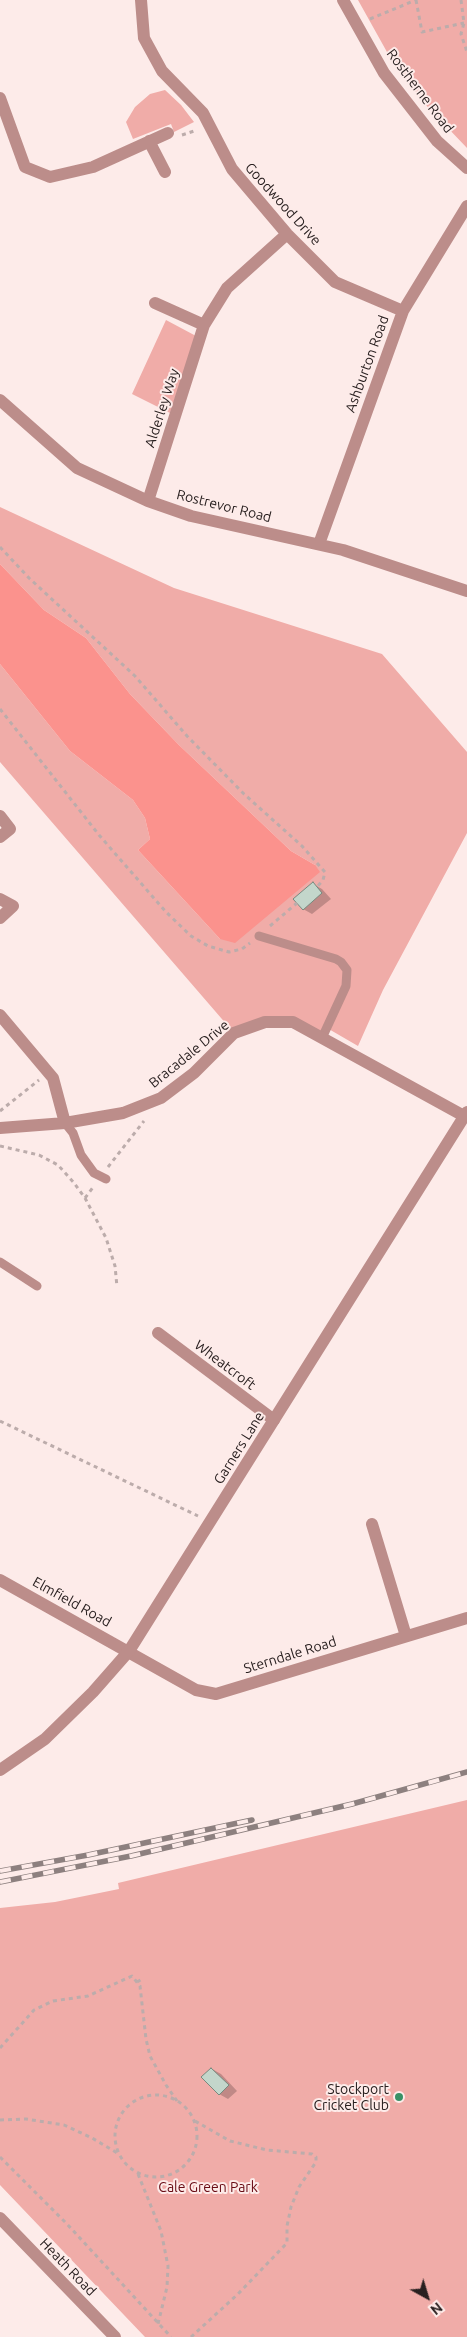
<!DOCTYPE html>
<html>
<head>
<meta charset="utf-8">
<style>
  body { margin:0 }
  #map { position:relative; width:467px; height:2337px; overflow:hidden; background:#fdebe9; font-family:Ubuntu,sans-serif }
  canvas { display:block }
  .north { position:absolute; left:402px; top:2272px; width:50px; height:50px; -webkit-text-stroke:4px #fdebe9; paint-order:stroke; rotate:141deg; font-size:14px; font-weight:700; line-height:20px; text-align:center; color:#292020 }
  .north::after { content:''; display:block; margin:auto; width:18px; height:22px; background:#292020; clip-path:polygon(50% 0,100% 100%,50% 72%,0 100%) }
</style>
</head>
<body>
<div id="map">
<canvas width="467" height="2337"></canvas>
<div class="north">N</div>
</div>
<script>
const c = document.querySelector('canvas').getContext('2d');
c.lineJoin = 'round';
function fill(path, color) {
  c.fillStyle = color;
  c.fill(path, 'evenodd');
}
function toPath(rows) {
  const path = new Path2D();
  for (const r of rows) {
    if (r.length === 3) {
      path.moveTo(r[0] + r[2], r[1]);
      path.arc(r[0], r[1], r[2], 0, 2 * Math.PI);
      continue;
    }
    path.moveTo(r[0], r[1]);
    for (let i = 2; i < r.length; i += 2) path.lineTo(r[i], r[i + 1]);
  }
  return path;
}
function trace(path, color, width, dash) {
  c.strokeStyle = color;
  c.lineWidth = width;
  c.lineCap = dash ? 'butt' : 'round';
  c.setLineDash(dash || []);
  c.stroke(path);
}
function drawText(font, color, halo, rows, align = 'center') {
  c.font = font + ' Ubuntu,sans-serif';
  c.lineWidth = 4;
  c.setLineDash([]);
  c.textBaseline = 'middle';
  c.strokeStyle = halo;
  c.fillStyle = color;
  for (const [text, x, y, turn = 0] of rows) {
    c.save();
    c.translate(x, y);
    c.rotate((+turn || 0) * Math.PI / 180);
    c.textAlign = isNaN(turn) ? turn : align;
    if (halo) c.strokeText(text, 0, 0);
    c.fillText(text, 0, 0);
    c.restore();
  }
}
fill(toPath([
  [358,0,467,0,467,148,424,103,392,61],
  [165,90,181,105,194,122,174,132,171,124,133,139,126,122,135,107,150,94],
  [166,320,196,336,170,413,132,394],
  [0,507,174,588,382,654,467,752,467,833,383,990,358,1046,327,1028,322,1038,293,1022,234,1033,0,762,0,664,70,751,133,800,145,818,150,839,138,850,220,939,315,865,291,851,179,745,130,694,86,638,44,610,0,564],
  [467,1800,467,2337,145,2337,0,2185,0,1908,55,1902,119,1889,118,1883]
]), '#f0aca8');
fill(toPath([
  [0,564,44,610,86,638,130,694,179,745,291,851,315,865,320,872,235,943,220,939,138,850,150,839,145,818,133,800,70,751,0,664]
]), '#fb928d');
fill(toPath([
  [313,884,322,889,331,899,312,914,303,909],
  [212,2069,221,2074,237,2091,228,2099,219,2094]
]), '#0003');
const building = toPath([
  [313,882,322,893,303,910,293,899,313,882],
  [211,2068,229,2085,219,2095,201,2077,211,2068]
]);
fill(building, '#c3d6cb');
trace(building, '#788a7f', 1);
trace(toPath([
  [416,0,422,32,464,23],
  [461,0,464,23,461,34,467,52],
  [370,19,416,0],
  [182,135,197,130],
  [0,547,29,578,135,676,187,736,244,794,302,846,325,872,323,880,317,887],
  [0,709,99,835,166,912,191,936,208,946,229,952,242,949,250,943],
  [270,926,297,903],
  [0,1111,39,1080],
  [0,1146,39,1155,58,1165,74,1183,85,1198,106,1238,115,1266,117,1287],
  [108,1167,144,1121],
  [85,1198,94,1186],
  [0,1421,198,1516],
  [137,1982,142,1979],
  [0,2048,34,2010,53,2001,88,1996,132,1976,140,1986,146,2039,150,2056,166,2085,177,2101],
  [156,2136,41],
  [0,2120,26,2119,64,2125,92,2138,119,2154],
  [0,2157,67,2224,171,2337],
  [138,2174,161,2231,168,2266,167,2287,158,2324],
  [191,2337,238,2294,287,2243,287,2226,291,2207,299,2187,316,2162,316,2157,312,2154,267,2150,230,2141,195,2121]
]), '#bcacab', 3, [4, 4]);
trace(toPath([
  [259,936,336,959,341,962,347,970,346,986,322,1038],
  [65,1123,73,1133,81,1155,94,1173,106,1179],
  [0,1262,37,1286]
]), '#bc8d8a', 9);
trace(toPath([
  [141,0,144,38,162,71,203,113,232,169,287,234,335,282,403,311],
  [343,0,384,73,437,141,467,168],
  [0,98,25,167,50,177,93,167,168,133],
  [149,141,165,172],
  [155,303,204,325],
  [0,400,77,468,148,501,191,516,343,550,467,591],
  [148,501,204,325,227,288,287,234],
  [319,544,403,311,467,206],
  [0,816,10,829,0,837],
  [0,899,13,906,0,918],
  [0,1015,53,1078,65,1123],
  [0,1128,65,1123,123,1113,161,1098,194,1073,234,1033,265,1022,293,1022,464,1116],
  [158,1333,274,1420],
  [372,1524,406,1636],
  [0,1580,196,1690,216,1694,467,1618],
  [0,2218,115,2337]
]), '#bc8d8a', 12);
trace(toPath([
  [0,1770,45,1739,93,1692,129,1651,467,1112]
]), '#bc8d8a', 12);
const rail = toPath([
  [0,1871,88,1855,252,1820],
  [0,1882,131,1856,352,1804,467,1772]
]);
trace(rail, '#8d807f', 5.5);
trace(rail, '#fdebe9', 4, [11]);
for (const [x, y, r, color] of [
  [399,2097,5,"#399166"]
]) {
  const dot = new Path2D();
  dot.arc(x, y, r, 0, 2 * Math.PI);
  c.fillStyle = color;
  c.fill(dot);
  trace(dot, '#fdebe9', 2);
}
drawText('14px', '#292020', '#fdebe9', [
  ["Rostherne Road",420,91,53],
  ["Goodwood Drive",283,204,48],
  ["Ashburton Road",367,364,-70],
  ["Alderley Way",162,408,-72],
  ["Rostrevor Road",224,506,14],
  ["Bracadale Drive",189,1054,-39],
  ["Wheatcroft",225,1365,37],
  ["Garners Lane",239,1448,-58],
  ["Elmfield Road",72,1602,29],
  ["Sterndale Road",290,1655,-17],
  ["Heath Road",68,2267,46]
]);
drawText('14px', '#292020', '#fdebe9', [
  ["Stockport",389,2089],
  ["Cricket Club",389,2105]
], 'right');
drawText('14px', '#690b14', '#fdebe9', [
  ["Cale Green Park",208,2187]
]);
</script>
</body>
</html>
